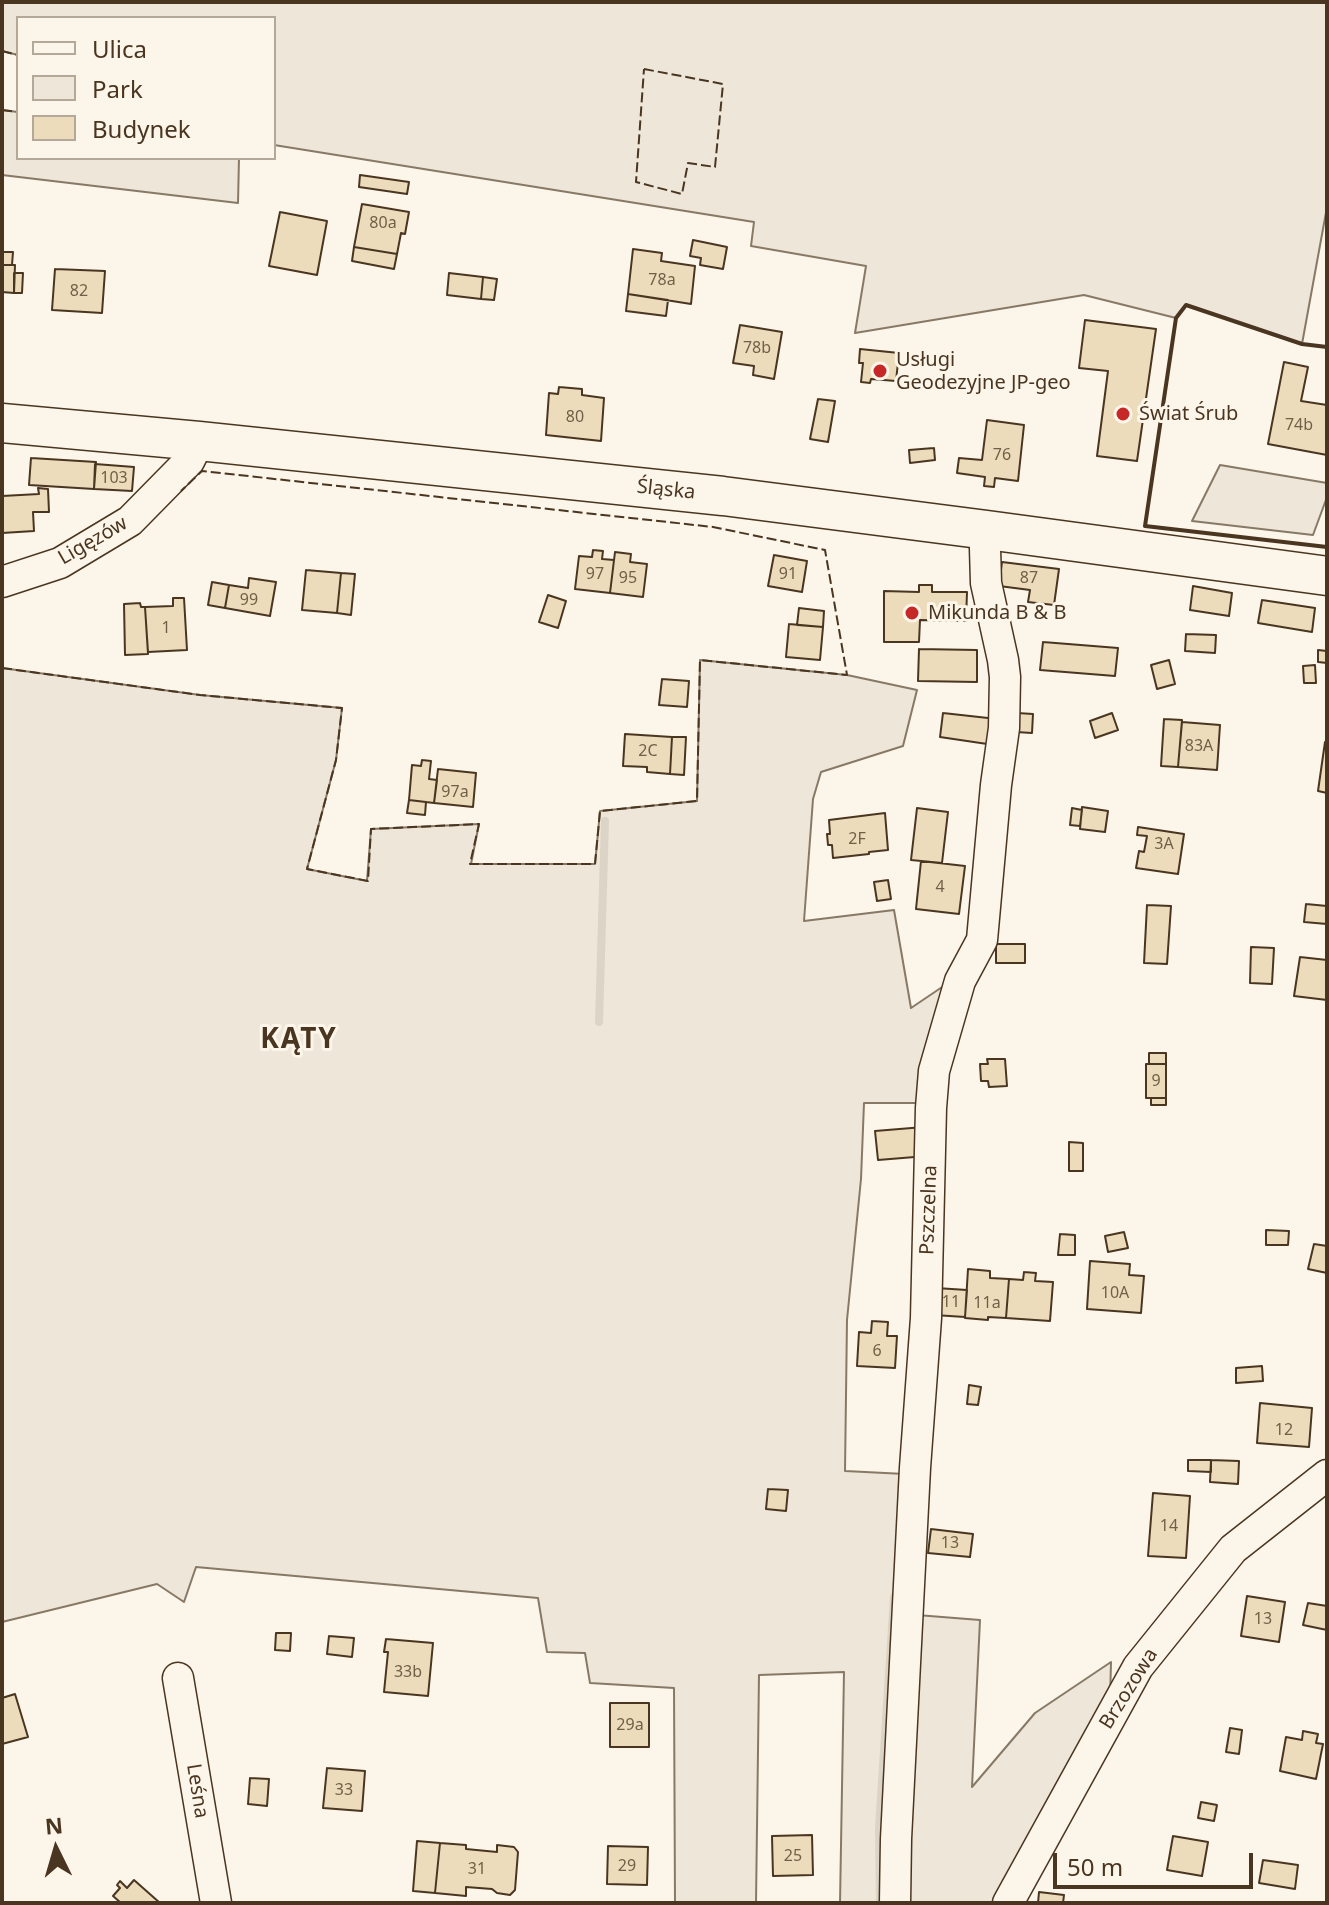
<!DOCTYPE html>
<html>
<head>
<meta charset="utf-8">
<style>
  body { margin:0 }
  #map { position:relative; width:1329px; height:1905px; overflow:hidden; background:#fbf6e9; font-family:"Noto Sans",sans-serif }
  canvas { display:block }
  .frame { position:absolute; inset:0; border:4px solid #4a3520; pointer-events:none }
  .legend { position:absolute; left:16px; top:16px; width:260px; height:144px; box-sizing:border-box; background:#fbf6e9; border:2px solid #b4a999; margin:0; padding:10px 14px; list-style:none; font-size:24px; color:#4a3520 }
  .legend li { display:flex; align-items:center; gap:16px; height:40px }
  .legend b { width:40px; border:2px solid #b4a999 }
  .north { position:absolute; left:16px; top:1809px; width:80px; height:80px; -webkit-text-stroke:6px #fbf6e9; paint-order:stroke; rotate:355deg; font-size:22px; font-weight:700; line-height:32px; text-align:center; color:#4a3520 }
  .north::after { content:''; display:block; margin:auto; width:28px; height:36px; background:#4a3520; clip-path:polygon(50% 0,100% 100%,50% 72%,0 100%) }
  .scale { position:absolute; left:1053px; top:1853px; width:200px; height:36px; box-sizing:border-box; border:4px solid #4a3520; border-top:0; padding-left:10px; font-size:24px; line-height:28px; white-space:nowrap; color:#4a3520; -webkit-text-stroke:6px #fbf6e9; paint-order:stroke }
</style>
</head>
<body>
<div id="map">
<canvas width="1329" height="1905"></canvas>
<div class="frame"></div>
<ul class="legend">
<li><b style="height:10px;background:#fbf6e9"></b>Ulica</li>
<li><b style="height:22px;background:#ede6d9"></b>Park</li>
<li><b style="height:22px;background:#ecdcbc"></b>Budynek</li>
</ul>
<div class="north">N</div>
<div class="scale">50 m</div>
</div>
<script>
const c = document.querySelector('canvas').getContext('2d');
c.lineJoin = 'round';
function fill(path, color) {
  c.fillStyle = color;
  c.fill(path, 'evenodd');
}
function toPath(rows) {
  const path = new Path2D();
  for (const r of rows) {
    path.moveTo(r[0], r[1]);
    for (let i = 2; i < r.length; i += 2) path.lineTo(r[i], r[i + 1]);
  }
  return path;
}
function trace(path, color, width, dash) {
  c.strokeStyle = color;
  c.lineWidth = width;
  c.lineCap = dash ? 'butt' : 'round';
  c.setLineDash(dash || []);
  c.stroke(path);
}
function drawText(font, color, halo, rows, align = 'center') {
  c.font = font + ' "Noto Sans",sans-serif';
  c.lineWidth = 6;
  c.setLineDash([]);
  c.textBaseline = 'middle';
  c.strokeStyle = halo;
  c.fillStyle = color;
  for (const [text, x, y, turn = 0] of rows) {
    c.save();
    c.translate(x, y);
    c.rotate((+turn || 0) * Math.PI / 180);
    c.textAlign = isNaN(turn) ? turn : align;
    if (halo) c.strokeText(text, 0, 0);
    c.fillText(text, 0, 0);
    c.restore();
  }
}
const green = toPath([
  [2,2,1327,2,1327,207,1302,344,1186,305,1176,318,1084,295,855,333,866,266,751,246,754,222,274,145,274,18,18,18,18,55,2,51,2,2],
  [2,110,18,112,18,158,239,158,238,203,2,175,2,110],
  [1220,465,1327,483,1327,497,1313,535,1192,521,1220,465],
  [700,660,847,675,917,690,903,746,821,772,813,799,804,921,894,910,911,1008,954,979,926,1103,864,1103,861,1179,847,1320,845,1471,905,1474,889,1903,840,1903,844,1672,759,1675,756,1903,675,1903,674,1688,590,1683,585,1653,547,1652,538,1598,196,1567,184,1602,157,1584,2,1622,2,668,200,695,342,708,336,760,307,869,367,881,371,829,479,824,471,864,595,864,600,811,697,801,700,660],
  [917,1615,980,1620,972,1787,1035,1713,1111,1662,1110,1701,1001,1903,908,1903,917,1615]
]);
fill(green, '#ede6d9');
trace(green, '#887966', 2);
trace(toPath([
  [599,1022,605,821],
  [880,1903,879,1828,894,1597]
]), '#dcd4c6', 8);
const building = toPath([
  [360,175,409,182,407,194,359,187,360,175],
  [362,204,409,212,405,234,401,233,397,254,354,247,362,204],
  [280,212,327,221,317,275,269,266,280,212],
  [693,240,727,247,723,269,700,265,701,258,690,256,693,240],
  [354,247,397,254,394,269,352,261,354,247],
  [633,249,662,253,661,261,695,266,691,304,628,294,633,249],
  [2,252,13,252,12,265,2,265,2,252],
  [2,265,15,265,14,293,2,292,2,265],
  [55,269,105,271,102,313,52,310,55,269],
  [14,273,23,273,22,293,14,293,14,273],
  [449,273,483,277,481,299,447,295,449,273],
  [483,277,497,279,494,300,481,299,483,277],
  [628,294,668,300,666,316,626,311,628,294],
  [1085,320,1156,329,1137,461,1097,456,1108,371,1079,368,1085,320],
  [740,325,782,332,774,379,753,375,754,366,733,363,740,325],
  [860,349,899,353,896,381,871,379,870,383,861,382,863,363,859,363,860,349],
  [1284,362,1308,367,1301,401,1327,405,1327,455,1268,444,1284,362],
  [559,387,582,389,582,395,604,398,601,441,546,435,549,393,558,394,559,387],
  [818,399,835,401,828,442,810,439,818,399],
  [987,420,1024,425,1018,481,995,478,994,487,984,486,985,477,957,473,959,458,982,460,987,420],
  [934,448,935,460,910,463,909,450,934,448],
  [31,458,96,462,94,489,29,485,31,458],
  [95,464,134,467,132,491,94,489,95,464],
  [38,488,48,489,49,512,33,512,34,531,2,533,2,496,39,494,38,488],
  [593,550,603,551,602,559,614,560,610,593,575,589,579,556,592,557,593,550],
  [615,552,631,554,630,562,647,564,643,597,610,593,615,552],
  [774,555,807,561,802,592,768,586,774,555],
  [1002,562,1059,569,1054,605,1028,602,1030,590,999,586,1002,562],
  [306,570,341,573,337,613,302,610,306,570],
  [341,573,355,574,351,615,337,613,341,573],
  [249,578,276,582,270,616,225,608,229,585,248,588,249,578],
  [212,582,229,585,225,608,208,605,212,582],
  [919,585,932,585,932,592,967,592,966,621,920,620,919,642,884,642,884,591,919,592,919,585],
  [1193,586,1232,593,1229,616,1190,610,1193,586],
  [548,595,566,601,558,628,539,622,548,595],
  [173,598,184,598,187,650,148,652,145,607,173,606,173,598],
  [1262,600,1315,608,1312,632,1258,623,1262,600],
  [140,603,141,607,145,607,148,654,125,655,124,604,140,603],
  [799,608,824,611,823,627,797,625,799,608],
  [789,624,823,627,820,660,786,657,789,624],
  [1186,634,1216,635,1215,653,1185,651,1186,634],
  [1043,642,1118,648,1115,676,1040,670,1043,642],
  [919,649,977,650,977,682,918,681,919,649],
  [1318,650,1327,651,1327,663,1318,662,1318,650],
  [1169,660,1175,684,1157,689,1151,665,1169,660],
  [1315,665,1316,683,1304,683,1303,666,1315,665],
  [662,679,689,681,687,707,659,705,662,679],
  [943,713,997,719,994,745,940,737,943,713],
  [1017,713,1033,714,1032,733,1016,732,1017,713],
  [1112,713,1118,730,1095,738,1090,721,1112,713],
  [1164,719,1182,720,1178,767,1161,766,1164,719],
  [1182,722,1220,725,1217,770,1178,767,1182,722],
  [625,734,672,737,670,774,647,772,647,767,623,766,625,734],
  [672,737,686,737,684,775,670,774,672,737],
  [1325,742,1327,742,1327,793,1318,791,1325,742],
  [422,760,431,761,429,779,437,780,434,803,409,800,412,765,421,766,422,760],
  [438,769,476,773,473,807,434,803,438,769],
  [409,800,426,802,425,815,407,813,409,800],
  [1082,807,1108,811,1105,832,1080,829,1082,807],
  [917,808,948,812,942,863,911,860,917,808],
  [1072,808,1082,810,1080,826,1070,825,1072,808],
  [885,813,888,850,869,852,869,854,833,858,832,845,828,845,827,834,830,834,829,820,885,813],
  [1138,827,1184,834,1178,874,1136,868,1139,851,1144,852,1147,836,1137,835,1138,827],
  [921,861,965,866,959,914,916,909,921,861],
  [888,880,891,899,877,901,874,882,888,880],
  [1306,904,1327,906,1327,924,1304,922,1306,904],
  [1147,905,1171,906,1167,964,1144,963,1147,905],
  [996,944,1025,944,1025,963,996,963,996,944],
  [1251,947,1274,948,1272,984,1250,983,1251,947],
  [1300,957,1327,960,1327,1000,1294,996,1300,957],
  [1149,1053,1166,1053,1166,1064,1149,1064,1149,1053],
  [987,1059,1005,1059,1007,1086,989,1087,988,1081,981,1081,980,1064,988,1064,987,1059],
  [1146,1064,1166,1064,1166,1098,1146,1098,1146,1064],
  [1151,1098,1166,1098,1166,1105,1151,1105,1151,1098],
  [924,1127,927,1156,878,1160,875,1131,924,1127],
  [1069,1142,1083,1143,1083,1171,1069,1171,1069,1142],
  [1266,1230,1289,1231,1288,1245,1266,1245,1266,1230],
  [1124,1232,1128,1248,1108,1252,1105,1236,1124,1232],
  [1060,1234,1075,1235,1075,1255,1058,1255,1060,1234],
  [1314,1244,1327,1246,1327,1273,1308,1269,1314,1244],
  [1090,1261,1130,1264,1129,1275,1144,1276,1141,1313,1087,1309,1090,1261],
  [968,1269,990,1271,990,1278,1009,1279,1006,1318,988,1317,988,1320,965,1318,968,1269],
  [1024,1272,1036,1273,1035,1281,1053,1282,1050,1321,1006,1318,1009,1279,1023,1280,1024,1272],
  [936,1288,967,1290,965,1317,934,1315,936,1288],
  [872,1321,888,1322,887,1336,897,1336,895,1368,857,1366,859,1332,871,1333,872,1321],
  [1262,1366,1263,1381,1236,1383,1236,1368,1262,1366],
  [969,1385,981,1387,978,1405,967,1404,969,1385],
  [1260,1403,1312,1408,1309,1447,1257,1443,1260,1403],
  [1188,1460,1211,1460,1211,1472,1188,1471,1188,1460],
  [1211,1460,1239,1461,1238,1484,1210,1482,1211,1460],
  [768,1489,788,1490,786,1511,766,1509,768,1489],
  [1153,1493,1190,1496,1186,1558,1148,1556,1153,1493],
  [931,1529,973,1534,970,1557,928,1553,931,1529],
  [1247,1596,1285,1602,1279,1642,1241,1636,1247,1596],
  [1308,1603,1327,1606,1327,1630,1303,1625,1308,1603],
  [276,1633,291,1633,290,1651,275,1650,276,1633],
  [329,1636,354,1638,352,1657,327,1654,329,1636],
  [386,1639,433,1643,428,1696,384,1692,388,1652,384,1652,386,1639],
  [15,1694,28,1737,2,1744,2,1698,15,1694],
  [610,1703,649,1703,649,1747,610,1747,610,1703],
  [1230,1728,1242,1730,1239,1754,1226,1752,1230,1728],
  [1303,1731,1318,1734,1316,1743,1323,1744,1316,1779,1280,1771,1286,1737,1302,1740,1303,1731],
  [327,1768,365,1771,362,1811,323,1808,327,1768],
  [250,1778,269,1779,267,1806,248,1804,250,1778],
  [1201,1802,1217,1805,1214,1821,1198,1818,1201,1802],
  [812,1835,813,1875,773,1876,772,1836,812,1835],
  [1173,1836,1208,1842,1202,1876,1167,1870,1173,1836],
  [417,1841,440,1843,435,1893,413,1891,417,1841],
  [440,1843,466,1845,466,1849,497,1852,497,1845,514,1847,518,1852,515,1890,510,1895,497,1893,492,1889,466,1887,466,1896,435,1893,440,1843],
  [608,1846,648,1847,647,1885,607,1884,608,1846],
  [1263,1860,1298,1865,1295,1889,1259,1883,1263,1860],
  [134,1880,160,1903,121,1903,113,1896,120,1888,117,1885,120,1881,127,1888,134,1880],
  [1039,1892,1064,1895,1063,1903,1038,1903,1039,1892]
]);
fill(building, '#ecdcbc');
trace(building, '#4a3520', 2);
const minor = toPath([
  [2,582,60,563,130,521,189,461,199,441],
  [178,1678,216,1903],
  [895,1903,896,1839,915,1468,926,1318,931,1108,934,1071,960,981,982,940,996,785,1004,728,1005,677,1003,660,986,583,985,548,987,530],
  [1008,1903,1138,1667,1233,1549,1327,1475]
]);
const major = toPath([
  [2,423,199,441,723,496,987,530,1327,576]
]);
trace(minor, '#4a3520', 33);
trace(major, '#4a3520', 41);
trace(minor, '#fbf6e9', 30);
trace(major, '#fbf6e9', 38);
trace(toPath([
  [2,51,18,55],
  [644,69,723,84,715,167,688,163,682,194,636,182,644,69],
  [2,110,18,112],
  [2,668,200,695,342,708,336,760,307,869,368,881,371,829,479,824,470,864,595,864,600,811,697,801,700,660,847,675,825,550,713,527,202,471,181,491]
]), '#4a3520', 2, [10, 4]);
trace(toPath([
  [1327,347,1302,344,1186,305,1176,318,1145,526,1327,547]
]), '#4a3520', 4);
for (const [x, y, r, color] of [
  [880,371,8,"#c62828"],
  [1123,414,8,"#c62828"],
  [912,613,8,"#c62828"]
]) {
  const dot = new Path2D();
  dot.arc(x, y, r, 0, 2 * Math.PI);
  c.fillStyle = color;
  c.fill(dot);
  trace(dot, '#fbf6e9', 3);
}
drawText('16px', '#725f47', null, [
  ["80a",383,223],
  ["78a",662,280],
  ["82",79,291],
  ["78b",757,348],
  ["80",575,417],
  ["74b",1299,425],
  ["76",1002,455],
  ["103",114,478],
  ["97",595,574],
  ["91",788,574],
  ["95",628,578],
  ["87",1029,578],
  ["99",249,600],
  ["1",166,628],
  ["83A",1199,746],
  ["2C",648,751],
  ["97a",455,792],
  ["2F",857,839],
  ["3A",1164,844],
  ["4",940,887],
  ["9",1156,1081],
  ["10A",1115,1293],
  ["11",951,1302],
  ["11a",987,1303],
  ["6",877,1351],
  ["12",1284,1430],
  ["14",1169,1526],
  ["13",950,1543],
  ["13",1263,1619],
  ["33b",408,1672],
  ["29a",630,1725],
  ["33",344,1790],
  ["25",793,1856],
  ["29",627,1866],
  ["31",477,1869]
]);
drawText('20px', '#4a3520', '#fbf6e9', [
  ["Usługi",896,360],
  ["Geodezyjne JP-geo",896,383],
  ["Świat Śrub",1139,414],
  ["Mikunda B & B",928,613]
], 'left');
drawText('20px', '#4a3520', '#fbf6e9', [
  ["Śląska",666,490,6],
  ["Ligęzów",93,541,-30],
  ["Pszczelna",929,1210,-88],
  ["Brzozowa",1129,1689,-58],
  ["Leśna",197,1791,81]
]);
c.letterSpacing = '2px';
drawText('bold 28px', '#4a3520', '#fbf6e9', [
  ["KĄTY",299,1040]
]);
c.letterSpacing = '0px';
</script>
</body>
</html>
